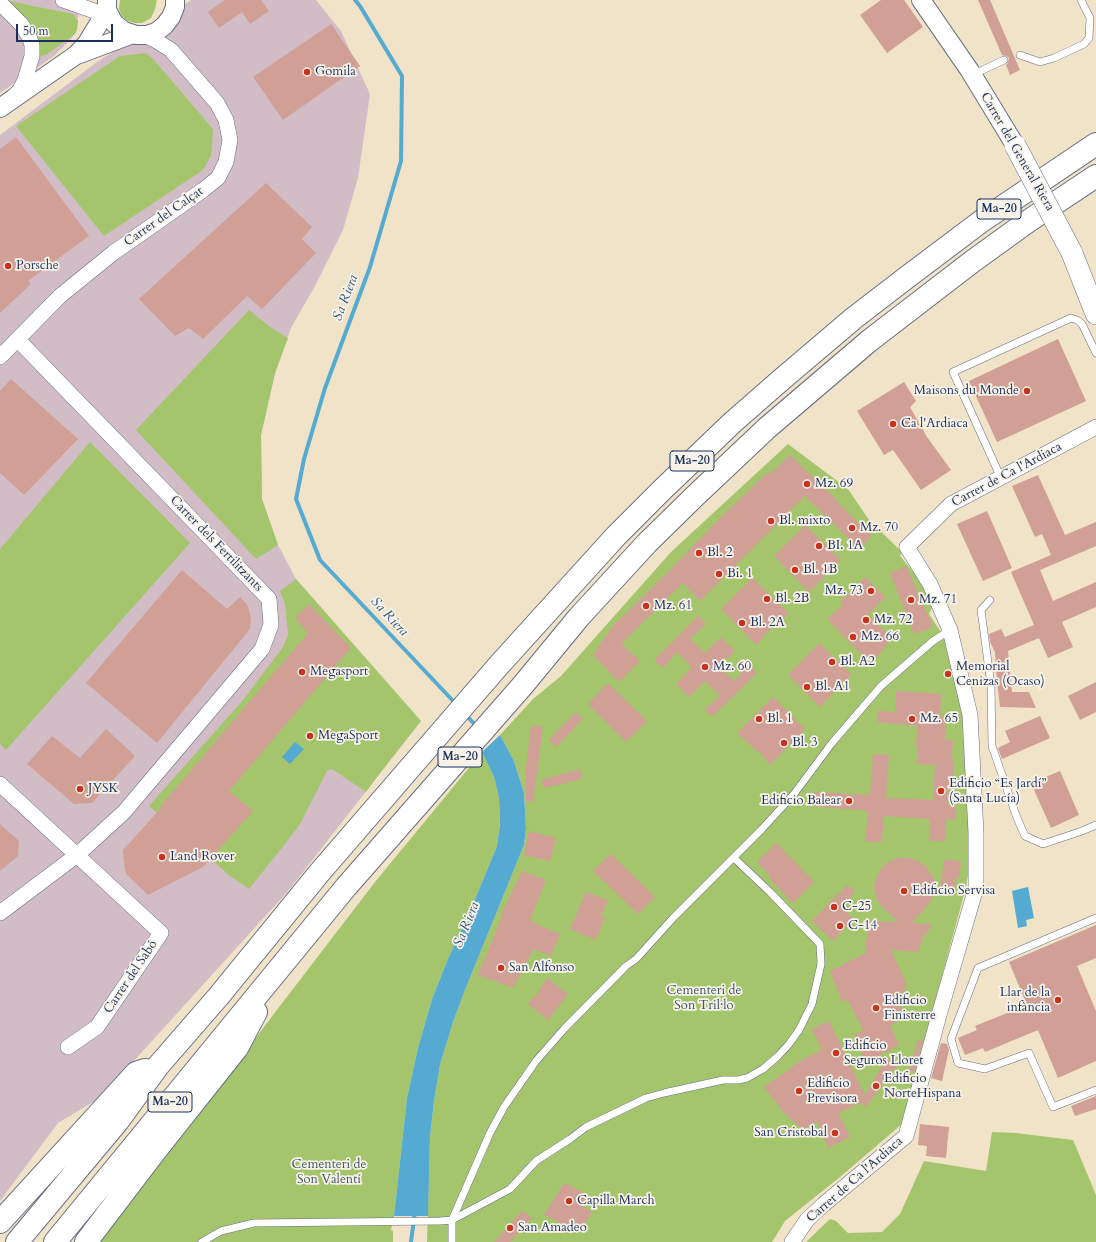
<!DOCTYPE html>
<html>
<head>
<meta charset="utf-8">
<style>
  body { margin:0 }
  #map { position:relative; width:1096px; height:1242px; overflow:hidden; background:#f0e3c8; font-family:Cardo,serif }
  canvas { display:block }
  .scale { position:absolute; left:16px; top:24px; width:97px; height:18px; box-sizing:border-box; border:2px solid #1b2f5e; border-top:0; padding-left:5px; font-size:12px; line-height:14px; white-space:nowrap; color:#1b2f5e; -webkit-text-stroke:3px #f7f3e8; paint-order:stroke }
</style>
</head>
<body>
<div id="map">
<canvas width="1096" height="1242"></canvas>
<div class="scale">50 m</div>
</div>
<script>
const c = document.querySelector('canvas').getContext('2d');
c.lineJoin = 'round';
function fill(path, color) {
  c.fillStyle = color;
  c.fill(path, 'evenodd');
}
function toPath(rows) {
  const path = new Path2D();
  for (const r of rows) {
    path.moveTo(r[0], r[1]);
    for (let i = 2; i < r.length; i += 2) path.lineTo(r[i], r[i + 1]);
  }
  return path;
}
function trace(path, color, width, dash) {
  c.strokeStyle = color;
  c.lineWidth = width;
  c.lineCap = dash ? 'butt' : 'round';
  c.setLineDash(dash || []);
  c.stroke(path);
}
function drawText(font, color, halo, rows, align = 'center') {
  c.font = font + ' Cardo,serif';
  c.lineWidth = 3.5;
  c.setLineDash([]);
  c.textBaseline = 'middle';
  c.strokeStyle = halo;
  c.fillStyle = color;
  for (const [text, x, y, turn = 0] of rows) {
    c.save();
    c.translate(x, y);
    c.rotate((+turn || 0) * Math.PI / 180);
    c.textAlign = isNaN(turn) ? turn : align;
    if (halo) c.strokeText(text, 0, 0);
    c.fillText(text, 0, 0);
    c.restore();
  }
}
fill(toPath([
  [0,0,83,0,72,38,54,56,0,93],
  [191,0,316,0,341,31,370,94,358,178,343,230,316,284,291,328,275,373,261,435,262,499,278,545,296,579,421,721,289,890,132,1063,98,1099,58,1123,0,1201,0,135,97,62,163,20]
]), '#d2bdc7');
fill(toPath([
  [4,0,73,14,78,21,77,30,75,34,46,55,36,57],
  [120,0,157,0,155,9,151,18,142,23,134,23,128,21,122,16,119,9],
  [146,53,154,60,213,129,211,156,203,170,104,236,16,126,120,56],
  [249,310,270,327,288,338,275,373,261,435,262,499,278,545,256,559,136,430],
  [90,442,190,543,6,750,0,744,0,549],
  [788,444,848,489,869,520,902,552,900,556,926,587,934,603,929,614,946,640,965,715,969,772,969,870,966,887,902,1124,840,1177,785,1221,772,1242,427,1242,430,1137,434,1101,440,1065,453,1022,465,990,524,845,526,828,524,793,514,761,500,735,533,699,561,676,671,552],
  [296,579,421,721,376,778,366,792,335,771,331,769,327,771,300,824,285,844,249,889,230,876,187,838,149,806,243,700,283,647,288,635,285,604,280,591],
  [482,752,494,777,499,798,500,824,497,846,473,904,448,959,432,999,418,1048,407,1098,394,1216,391,1230,393,1231,393,1242,99,1242,375,882],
  [992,1132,1016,1133,1073,1140,1096,1195,1096,1242,806,1242,830,1219,836,1221,848,1233,882,1232,900,1214,924,1161,986,1171]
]), '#a5c56d');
fill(toPath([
  [500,735,514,761,524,793,526,828,524,845,465,990,453,1022,440,1065,434,1101,430,1137,428,1216,394,1216,407,1098,418,1048,432,999,448,959,473,904,497,846,500,824,499,798,494,777,482,752],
  [295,742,304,749,290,764,282,757],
  [1028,887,1034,918,1026,920,1027,926,1018,928,1012,891]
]), '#55aad1');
trace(toPath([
  [355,0,360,6,402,76,401,161,370,267,325,388,304,459,296,499,320,560,456,704],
  [465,714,478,728],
  [411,1242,415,1211]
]), '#55aad1', 4);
fill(toPath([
  [225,0,261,0,269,11,250,24,242,12,219,28,208,12],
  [881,0,904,0,923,27,887,53,860,15],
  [978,0,990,0,1020,70,1010,75,1006,65,1008,63,1009,58,1007,56,1002,55],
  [331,24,360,66,283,120,253,77],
  [16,137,89,236,28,281,31,284,0,313,0,149],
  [266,183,312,227,302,239,316,253,262,309,247,296,203,339,189,328,175,336,139,299],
  [1058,339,1086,401,997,442,969,381],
  [11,379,78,439,24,495,0,473,0,391],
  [904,382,916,401,910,407,927,437,951,470,921,490,893,450,884,455,857,411],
  [790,455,838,501,837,502,872,536,859,549,805,496,700,601,683,583,621,644,640,661,619,682,593,655,613,626,668,572,722,516,768,472,770,474],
  [1038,475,1065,535,1096,522,1096,546,1040,570,1053,601,1096,582,1096,607,1062,622,1073,647,1048,658,1039,638,1008,651,1012,692,1029,692,1036,708,1000,707,997,682,995,652,990,642,989,634,1001,629,1005,637,1034,625,1011,572,1051,555,1042,534,1035,537,1012,486],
  [987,511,1012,568,983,581,957,524],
  [805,525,841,560,809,592,774,556],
  [906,566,933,627,914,634,890,573],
  [182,570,227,609,240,597,248,606,251,618,250,629,157,743,86,683],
  [865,577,885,597,868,615,892,638,871,664,827,619,843,605,840,602],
  [752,578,789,613,763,636,764,637,756,645,721,609],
  [309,604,351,648,229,791,253,811,203,867,148,895,126,874,124,863,123,850,161,808,160,807,308,633,295,618],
  [698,616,706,624,690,639,705,653,721,637,735,651,719,667,734,681,749,665,757,673,712,717,705,709,720,696,705,681,689,697,676,684,692,667,677,652,663,668,654,660],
  [819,643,851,674,820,707,788,675],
  [1096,682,1096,712,1080,720,1068,696],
  [608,683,647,721,626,742,588,704],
  [896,691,941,694,940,716,946,716,945,740,953,740,952,759,954,760,952,783,949,783,948,806,956,806,955,820,946,819,945,841,929,841,930,819,884,816,882,842,865,842,868,811,812,806,813,792,870,795,873,754,889,755,886,798,933,800,935,765,917,764,918,748,916,748,917,726,877,722,878,711,895,712],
  [773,697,805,729,770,765,759,751,758,752,737,733],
  [576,712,583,719,556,747,549,740],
  [1040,716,1050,738,1002,759,998,748,1010,742,1005,731],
  [531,725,543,727,533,802,526,801,526,776,525,776],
  [106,729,135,756,92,803,74,804,27,764,52,736,80,758],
  [580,769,582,779,544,788,541,780],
  [1060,771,1079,815,1051,828,1031,783],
  [0,824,19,841,18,856,0,871],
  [529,831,556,838,550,861,524,855],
  [776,843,784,850,783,850,814,882,793,903,769,878,770,876,757,862],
  [611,854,655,897,638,914,593,871],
  [898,858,908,858,918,861,926,867,938,885,929,904,912,923,932,924,927,933,925,933,918,952,891,950,907,985,904,987,905,992,895,998,903,1013,895,1016,897,1022,890,1025,899,1045,865,1063,854,1034,863,1031,848,1000,842,1002,830,971,866,953,866,939,867,939,869,921,898,922,880,905,876,897,874,887,876,878,881,869,888,862],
  [945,859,961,862,959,878,956,878,954,892,939,890],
  [522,871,546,880,530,920,538,925,560,934,551,956,534,949,513,988,478,975,502,916,501,915],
  [847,885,855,892,841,907,854,919,833,941,812,921],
  [586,892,608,900,601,916,605,918,596,940,570,929],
  [1096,925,1096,958,1077,966,1096,1011,1096,1061,1058,1078,1038,1030,985,1052,983,1048,965,1055,958,1038,977,1030,975,1026,1027,1005,1009,962],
  [547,978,568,994,548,1020,528,1004,534,996,535,997],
  [829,1021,865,1095,887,1058,898,1064,866,1107,860,1103,838,1113,850,1137,828,1148,817,1121,803,1130,784,1113,764,1087,802,1060,822,1050,812,1029],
  [918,1040,923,1041,914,1072,909,1071],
  [941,1043,947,1044,949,1050,942,1081,931,1078],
  [1096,1096,1096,1109,1075,1116,1071,1106],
  [920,1124,949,1127,946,1158,926,1156,927,1146,918,1145],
  [564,1183,588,1195,582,1206,592,1212,583,1226,572,1221,569,1227,544,1215],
  [522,1211,532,1218,510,1242,494,1242]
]), '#d09f96');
const service = toPath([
  [1020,55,1040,62,1054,58,1084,44,1089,38,1090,18,1081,0],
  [972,75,1004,60],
  [1001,478,953,372,1071,318,1077,320,1082,324,1096,353],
  [990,600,981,610,991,685,992,746,1017,818,1025,836,1043,844,1082,831,1096,825],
  [1096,918,978,968,951,1039,958,1063,985,1069,1029,1053,1053,1107,1096,1090],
  [202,1242,221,1231,254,1223,440,1221,452,1220,510,1189,536,1161,570,1139,586,1127,646,1098,664,1093,723,1080,738,1080,747,1078,763,1069,778,1056,789,1044,799,1030,812,1004,821,964,820,944,770,892,734,858],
  [452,1242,452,1220,490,1133,504,1107,536,1061,564,1029,626,966,636,959,674,917,762,829,794,794,832,743,881,686,933,641,950,630]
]);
const minor = toPath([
  [63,0,97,12,112,19],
  [0,3,21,24,29,36,32,45,32,56,25,80,20,90,14,96],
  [0,357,60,296,113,253,203,190,218,178,226,162,230,140,226,120,217,103,171,50,155,40,144,35],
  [0,784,161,933,97,1027,68,1047],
  [0,913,77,855,124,812,262,649,271,625,269,599,18,340],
  [792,1242,807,1220,824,1204,906,1136,941,1008,976,888,976,833,970,715,950,630,930,584,907,547,951,504,1096,427]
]);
const tertiary = toPath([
  [921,0,970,71,1015,145],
  [107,1,107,10,114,23,124,31,136,35,146,35,156,32,164,26,171,17,175,7,175,0],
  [77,55,133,34],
  [0,108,76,55,87,43,107,10]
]);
const secondary = toPath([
  [1072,253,1096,314]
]);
const motorway = toPath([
  [0,1222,136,1073,145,1070],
  [17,1242,118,1121,158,1066,218,997,320,872,499,665,616,536,663,489,733,422,781,380,854,318,906,278,983,220,1096,144],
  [55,1242,346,887,523,685,579,617,647,543,695,496,767,428,869,341,973,261,1027,222,1096,176],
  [86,1242,156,1150,237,1048,256,1012]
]);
trace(service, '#666e83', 8);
trace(minor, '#666e83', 16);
trace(tertiary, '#666e83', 20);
trace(secondary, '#666e83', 22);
trace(motorway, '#666e83', 24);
trace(service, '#fff', 7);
trace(minor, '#fff', 15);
trace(tertiary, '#fff', 18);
trace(secondary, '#fff', 21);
trace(motorway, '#fff', 22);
const secondaryBridge = toPath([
  [1015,145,1072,253]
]);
trace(secondaryBridge, '#666e83', 22, []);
trace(secondaryBridge, '#fff', 21);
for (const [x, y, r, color] of [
  [307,72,4,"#c8321e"],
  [8,266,4,"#c8321e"],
  [1027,391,4,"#c8321e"],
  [893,424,4,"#c8321e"],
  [807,484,4,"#c8321e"],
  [771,521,4,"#c8321e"],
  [852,528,4,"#c8321e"],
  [819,546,4,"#c8321e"],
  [699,553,4,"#c8321e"],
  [795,570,4,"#c8321e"],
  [719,574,4,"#c8321e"],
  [871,591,4,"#c8321e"],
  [767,599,4,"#c8321e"],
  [911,600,4,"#c8321e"],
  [646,606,4,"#c8321e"],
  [866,620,4,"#c8321e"],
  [742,623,4,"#c8321e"],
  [853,637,4,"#c8321e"],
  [832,662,4,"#c8321e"],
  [705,667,4,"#c8321e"],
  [302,672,4,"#c8321e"],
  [948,674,4,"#c8321e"],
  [807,687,4,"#c8321e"],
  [759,719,4,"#c8321e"],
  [912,719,4,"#c8321e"],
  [310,736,4,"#c8321e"],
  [784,743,4,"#c8321e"],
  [80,789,4,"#c8321e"],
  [941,791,4,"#c8321e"],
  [849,801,4,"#c8321e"],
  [162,857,4,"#c8321e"],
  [904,891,4,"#c8321e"],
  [834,907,4,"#c8321e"],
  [840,926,4,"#c8321e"],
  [501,968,4,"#c8321e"],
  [1058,1000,4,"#c8321e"],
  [876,1008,4,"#c8321e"],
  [836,1053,4,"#c8321e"],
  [876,1086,4,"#c8321e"],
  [799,1091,4,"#c8321e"],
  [835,1133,4,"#c8321e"],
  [569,1201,4,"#c8321e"],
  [510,1228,4,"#c8321e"]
]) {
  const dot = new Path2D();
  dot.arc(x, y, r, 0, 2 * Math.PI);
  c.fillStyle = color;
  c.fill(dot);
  trace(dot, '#f7f3e8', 1.5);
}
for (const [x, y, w] of [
  [999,209,44],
  [692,461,44],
  [460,757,44],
  [170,1102,44]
]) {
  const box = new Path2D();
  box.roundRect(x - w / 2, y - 10, w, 20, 3);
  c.fillStyle = '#f7f3e8';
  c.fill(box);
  trace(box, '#1b2f5e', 1);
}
drawText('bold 12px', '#1b2f5e', null, [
  ["Ma-20",999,209],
  ["Ma-20",692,461],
  ["Ma-20",460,757],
  ["Ma-20",170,1102]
]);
drawText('13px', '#1b2f5e', '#f7f3e8', [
  ["Gomila",315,72],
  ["Porsche",16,266],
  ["Maisons du Monde",1019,391,"right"],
  ["Ca l'Ardiaca",901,424],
  ["Mz. 69",815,484],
  ["Bl. mixto",779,521],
  ["Mz. 70",860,528],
  ["BI. 1A",827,546],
  ["Bl. 2",707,553],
  ["Bl. 1B",803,570],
  ["Bi. 1",727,574],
  ["Mz. 73",863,591,"right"],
  ["Bl. 2B",775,599],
  ["Mz. 71",919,600],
  ["Mz. 61",654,606],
  ["Mz. 72",874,620],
  ["Bl. 2A",750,623],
  ["Mz. 66",861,637],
  ["Bl. A2",840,662],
  ["Mz. 60",713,667],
  ["Memorial",956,667],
  ["Cenizas (Ocaso)",956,682],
  ["Megasport",310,672],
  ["Bl. A1",815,687],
  ["Bl. 1",767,719],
  ["Mz. 65",920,719],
  ["MegaSport",318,736],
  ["Bl. 3",792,743],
  ["Edificio “Es Jardí”",949,784],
  ["(Santa Lucía)",949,799],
  ["JYSK",88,789],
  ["Edificio Balear",841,801,"right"],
  ["Land Rover",170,857],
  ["Edificio Servisa",912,891],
  ["C-25",842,907],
  ["C-14",848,926],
  ["San Alfonso",509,968],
  ["Llar de la",1050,993,"right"],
  ["infància",1050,1008,"right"],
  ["Edificio",884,1001],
  ["Finisterre",884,1016],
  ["Edificio",844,1046],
  ["Seguros Lloret",844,1061],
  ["Edificio",884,1079],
  ["NorteHispana",884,1094],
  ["Edificio",807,1084],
  ["Previsora",807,1099],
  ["San Cristobal",827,1133,"right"],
  ["Capilla March",577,1201],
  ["San Amadeo",518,1228]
], 'left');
drawText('13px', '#1b2f5e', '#f7f3e8', [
  ["Carrer del General Riera",1017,152,60],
  ["Carrer del Calçat",164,217,-35],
  ["Carrer de Ca l'Ardiaca",1007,475,-28],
  ["Carrer dels Fertilitzants",216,544,46],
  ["Carrer del Sabó",131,977,-56],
  ["Carrer de Ca l'Ardiaca",855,1180,-41]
]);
drawText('13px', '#3e5462', '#f7f3e8', [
  ["Cementeri de",704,991],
  ["Son Tril·lo",704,1006],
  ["Cementeri de",329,1165],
  ["Son Valentí",329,1180]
]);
drawText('italic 14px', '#2c5480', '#f7f3e8', [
  ["Sa Riera",346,298,-69],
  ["Sa Riera",389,617,47],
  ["Sa Riera",467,925,-68]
]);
</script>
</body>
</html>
